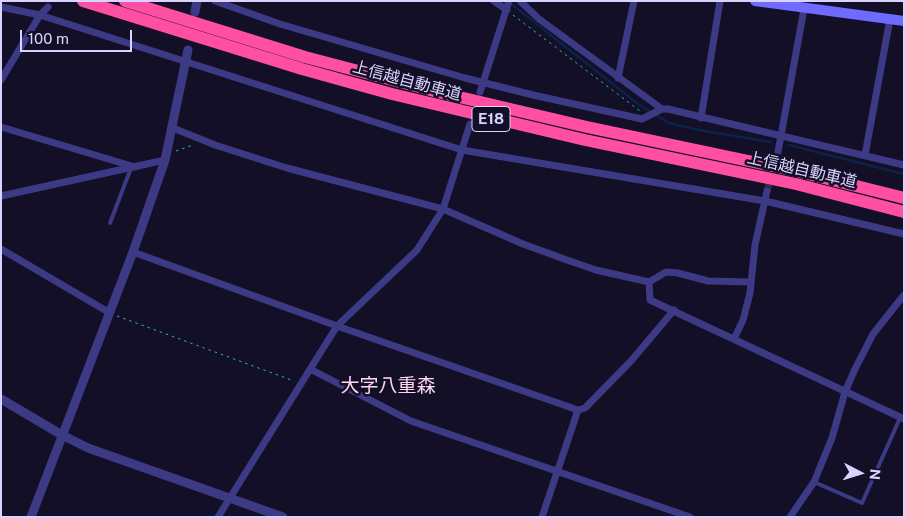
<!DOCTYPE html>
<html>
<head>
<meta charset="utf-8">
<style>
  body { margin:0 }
  #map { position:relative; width:905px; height:518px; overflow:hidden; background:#130f26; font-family:"Public Sans",sans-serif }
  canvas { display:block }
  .frame { position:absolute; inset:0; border:2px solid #d9d4ff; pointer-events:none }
  .north { position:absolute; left:835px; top:448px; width:50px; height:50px; -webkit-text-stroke:4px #130f26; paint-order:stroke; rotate:95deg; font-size:14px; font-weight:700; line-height:20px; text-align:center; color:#d9d4ff }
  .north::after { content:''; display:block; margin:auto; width:18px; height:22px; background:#d9d4ff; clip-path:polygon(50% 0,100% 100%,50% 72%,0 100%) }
  .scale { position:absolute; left:20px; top:30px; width:112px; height:22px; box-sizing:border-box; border:2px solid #d9d4ff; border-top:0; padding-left:6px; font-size:15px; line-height:18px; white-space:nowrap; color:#d9d4ff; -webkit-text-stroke:4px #130f26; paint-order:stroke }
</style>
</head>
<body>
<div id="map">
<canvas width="905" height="518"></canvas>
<div class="frame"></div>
<div class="north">N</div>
<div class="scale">100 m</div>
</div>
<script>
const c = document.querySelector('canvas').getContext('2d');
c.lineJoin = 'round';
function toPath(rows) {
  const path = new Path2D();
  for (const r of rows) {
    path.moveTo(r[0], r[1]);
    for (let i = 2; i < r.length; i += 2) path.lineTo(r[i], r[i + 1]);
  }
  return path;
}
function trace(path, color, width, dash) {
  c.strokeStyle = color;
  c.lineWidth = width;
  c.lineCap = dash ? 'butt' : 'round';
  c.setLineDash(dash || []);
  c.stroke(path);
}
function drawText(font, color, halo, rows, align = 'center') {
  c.font = font + ' "Public Sans","Noto Sans JP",sans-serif';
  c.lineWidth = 5;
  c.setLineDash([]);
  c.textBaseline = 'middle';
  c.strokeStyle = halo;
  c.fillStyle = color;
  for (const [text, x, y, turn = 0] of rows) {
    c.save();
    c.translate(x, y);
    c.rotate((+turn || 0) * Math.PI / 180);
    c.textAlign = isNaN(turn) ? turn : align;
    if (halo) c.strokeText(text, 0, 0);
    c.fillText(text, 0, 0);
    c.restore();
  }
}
trace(toPath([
  [510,3,638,104,669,123,699,130,771,142],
  [789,145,904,174]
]), '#0c2248', 2.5);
trace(toPath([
  [767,191,778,152]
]), '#312d47', 7, [7, 3.5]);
trace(toPath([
  [513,15,640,111],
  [176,151,193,145],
  [117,316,294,381]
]), '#2fb8b0', 1, [2.5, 4]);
trace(toPath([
  [110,223,131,168],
  [814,482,862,503,900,418]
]), '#3d3a85', 4);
trace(toPath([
  [215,1,280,24,465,78,533,95,642,119,662,109,668,109,904,165],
  [494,1,507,10],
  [520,1,539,19,662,109],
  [1,7,40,15,462,150,765,201,904,234],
  [618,78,634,1],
  [1,80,40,15,48,7],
  [480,92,509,1],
  [701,118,720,1],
  [1,127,135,167],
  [173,128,215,145,287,168,443,209,523,244,567,260,596,270,649,282,650,300,904,419],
  [778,152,804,9],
  [865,155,890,19],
  [1,196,165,160],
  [1,249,110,313],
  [133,252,337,326,578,410,585,408,631,361,674,310],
  [649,282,666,272,678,273,708,281,750,282],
  [734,339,743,320,750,293,755,245,767,191],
  [310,369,411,421,690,517],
  [218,517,337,326,417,250,443,209,470,124],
  [542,517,578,410],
  [790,517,814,482,832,438,845,392,855,369,873,334,904,295]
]), '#3d3a85', 7);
trace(toPath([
  [195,12,197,1],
  [1,399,62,435,88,448,283,517],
  [31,517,133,252,165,160,188,50]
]), '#3d3a85', 9);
trace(toPath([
  [755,1,904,21]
]), '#6f6bff', 10);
trace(toPath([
  [83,1,302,69,392,94,585,140,796,184,904,212],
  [125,1,305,57,438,92,587,127,796,171,904,198]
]), '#ff4fa3', 12);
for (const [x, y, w] of [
  [491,119,38]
]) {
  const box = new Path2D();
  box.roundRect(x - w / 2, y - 12.5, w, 25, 4);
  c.fillStyle = '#130f26';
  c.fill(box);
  trace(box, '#d9d4ff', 1);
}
drawText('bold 15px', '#d9d4ff', null, [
  ["E18",491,119]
]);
drawText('16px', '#d9d4ff', '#130f26', [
  ["上信越自動車道",407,81,15],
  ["上信越自動車道",802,170,13]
]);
drawText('19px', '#ffd6f0', '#130f26', [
  ["大字八重森",388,386]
]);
</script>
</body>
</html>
